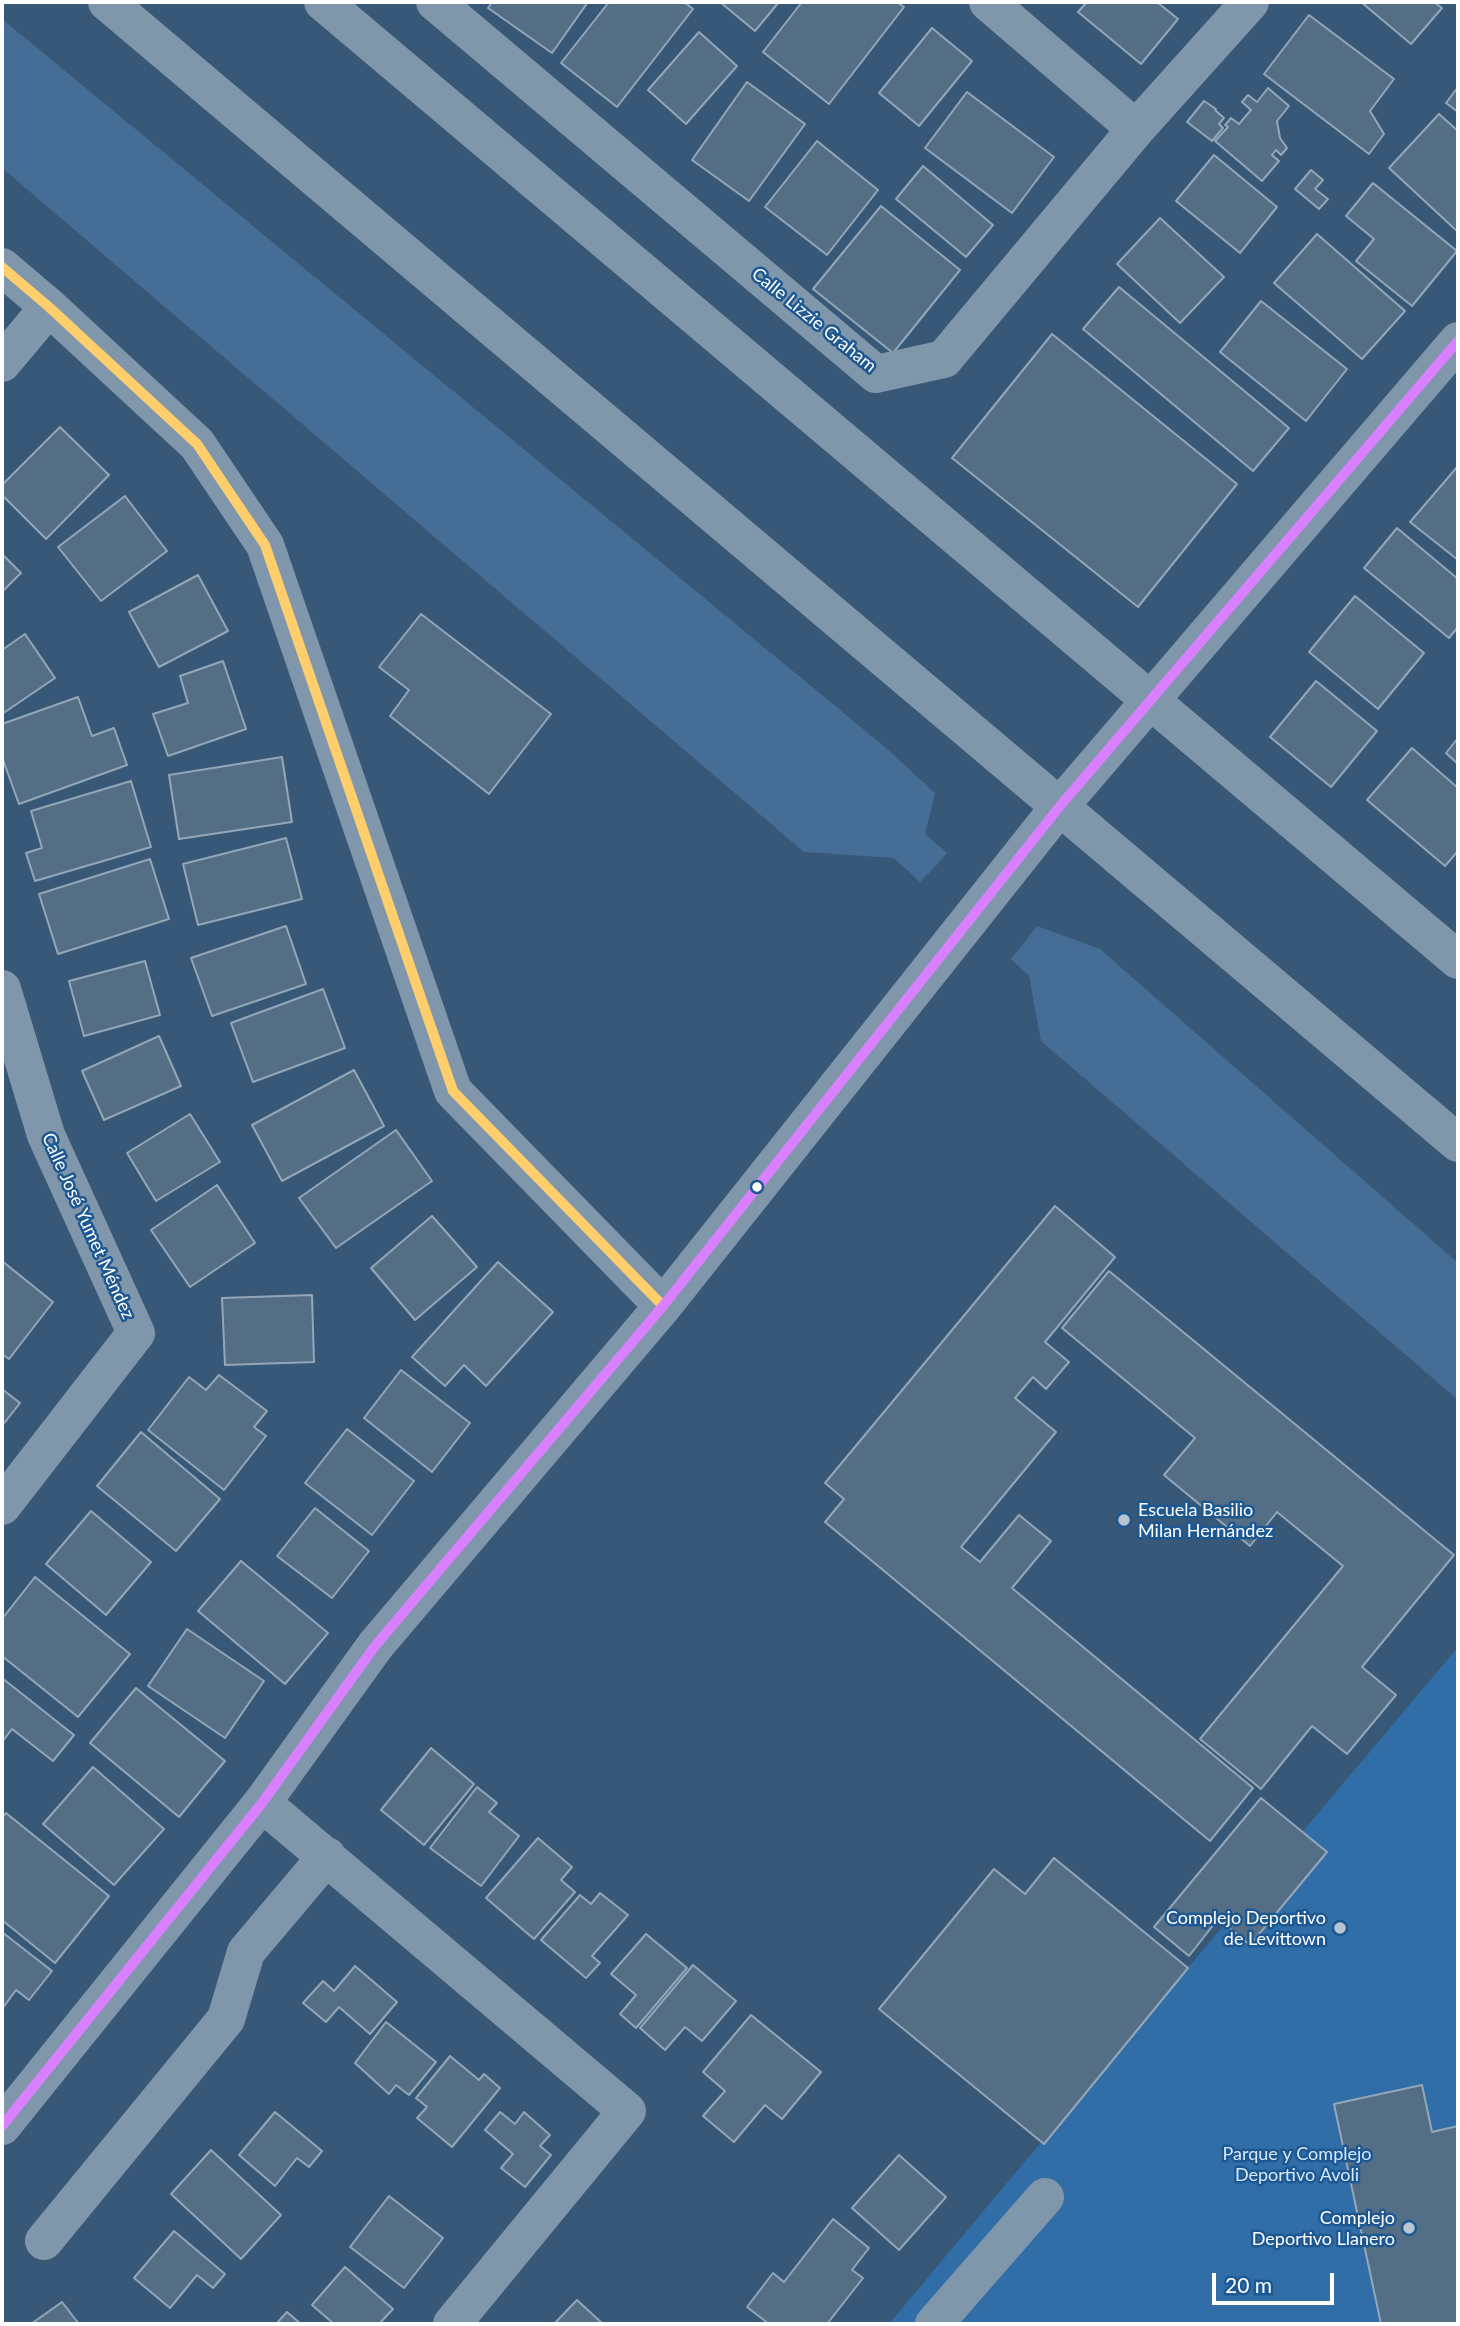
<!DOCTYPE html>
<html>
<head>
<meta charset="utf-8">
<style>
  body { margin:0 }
  #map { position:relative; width:1460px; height:2326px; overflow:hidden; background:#385877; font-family:Lato,sans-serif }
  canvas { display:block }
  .frame { position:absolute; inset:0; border:4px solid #fff; pointer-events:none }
  .scale { position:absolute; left:1212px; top:2273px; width:122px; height:32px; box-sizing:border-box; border:4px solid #fff; border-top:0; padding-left:9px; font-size:21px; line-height:24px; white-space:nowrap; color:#fff; -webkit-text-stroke:5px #1d5892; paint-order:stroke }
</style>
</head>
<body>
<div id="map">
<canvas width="1460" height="2326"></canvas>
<div class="frame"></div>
<div class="scale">20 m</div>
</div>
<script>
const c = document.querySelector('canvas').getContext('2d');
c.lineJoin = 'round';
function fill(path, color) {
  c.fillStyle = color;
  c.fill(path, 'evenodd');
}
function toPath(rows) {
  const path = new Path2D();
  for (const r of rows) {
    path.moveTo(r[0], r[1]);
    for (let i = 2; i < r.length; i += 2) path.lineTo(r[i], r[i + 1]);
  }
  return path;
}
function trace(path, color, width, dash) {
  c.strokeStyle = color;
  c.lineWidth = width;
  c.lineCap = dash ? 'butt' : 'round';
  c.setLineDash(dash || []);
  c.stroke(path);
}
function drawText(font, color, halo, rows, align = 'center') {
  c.font = font + ' Lato,sans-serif';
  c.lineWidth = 5;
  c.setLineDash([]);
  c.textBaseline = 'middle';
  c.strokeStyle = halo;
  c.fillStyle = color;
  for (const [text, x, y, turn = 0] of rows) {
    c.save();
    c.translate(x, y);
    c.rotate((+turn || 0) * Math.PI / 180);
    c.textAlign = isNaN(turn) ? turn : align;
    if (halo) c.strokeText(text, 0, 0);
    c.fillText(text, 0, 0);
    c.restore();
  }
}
fill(toPath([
  [1458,1647,1458,2324,889,2324,985,2209]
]), '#316ea8');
fill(toPath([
  [2,19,885,747,935,793,925,834,947,853,934,868,920,882,894,858,804,852,2,168],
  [1037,926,1100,949,1458,1263,1458,1400,1041,1041,1029,976,1011,959]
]), '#456d96');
const building = toPath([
  [492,2,588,2,552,53,488,8,492,2],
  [609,2,684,2,693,9,617,107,561,63,609,2],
  [720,2,779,2,755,31,720,2],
  [802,2,897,2,904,7,829,104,763,52,802,2],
  [1087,2,1157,2,1178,19,1141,64,1078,12,1087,2],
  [1361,2,1434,2,1442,8,1411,44,1361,2],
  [1309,15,1394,79,1370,111,1384,134,1369,154,1264,74,1309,15],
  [932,28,972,61,919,126,879,93,932,28],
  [699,32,737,66,686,124,648,90,699,32],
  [747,82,805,124,749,201,692,160,747,82],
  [1458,87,1458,112,1446,103,1458,87],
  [1268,88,1289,106,1277,121,1280,138,1287,148,1281,155,1276,150,1272,155,1279,161,1262,181,1215,141,1228,127,1225,125,1231,118,1239,124,1251,110,1242,102,1248,95,1257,102,1268,88],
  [967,92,1054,157,1012,213,925,148,967,92],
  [1204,101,1216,109,1215,110,1224,118,1219,124,1223,128,1212,141,1187,122,1204,101],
  [1439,114,1458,131,1458,232,1389,168,1439,114],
  [817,141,878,190,827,255,765,207,817,141],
  [1214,155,1277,207,1240,253,1176,201,1214,155],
  [923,166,993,225,966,257,896,199,923,166],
  [1311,170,1323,180,1315,189,1328,199,1319,209,1295,189,1311,170],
  [1373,183,1457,251,1412,306,1356,261,1374,239,1346,216,1373,183],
  [881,206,960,270,893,353,813,289,881,206],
  [1160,218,1224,277,1180,323,1117,264,1160,218],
  [1317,234,1405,311,1362,359,1274,283,1317,234],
  [1119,287,1289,428,1253,471,1083,329,1119,287],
  [1261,301,1347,369,1306,421,1220,352,1261,301],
  [1052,334,1237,484,1138,607,952,458,1052,334],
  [60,427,109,475,46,539,2,495,2,485,60,427],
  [1458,466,1458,560,1410,522,1458,466],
  [125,496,167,551,101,601,58,547,125,496],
  [1397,528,1458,579,1458,627,1449,638,1364,568,1397,528],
  [2,554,21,573,2,592,2,554],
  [198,575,228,631,159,667,129,612,198,575],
  [1355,596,1424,653,1378,709,1309,652,1355,596],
  [421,614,551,714,489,794,390,716,409,690,379,667,421,614],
  [25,634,55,678,2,714,2,650,25,634],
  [223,661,246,729,168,756,153,714,188,703,180,676,223,661],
  [1316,681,1377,731,1331,787,1270,737,1316,681],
  [78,697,92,736,114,728,127,765,19,804,2,757,2,724,78,697],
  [1458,738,1458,764,1446,753,1458,738],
  [1412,748,1458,788,1458,851,1445,866,1367,800,1412,748],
  [282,757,292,822,179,839,169,775,282,757],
  [131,781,151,847,35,881,26,853,42,848,31,811,131,781],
  [286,838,302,899,198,925,183,864,286,838],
  [150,859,169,919,58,954,39,894,150,859],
  [286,926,306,984,212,1016,191,958,286,926],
  [145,961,160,1015,84,1036,69,981,145,961],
  [323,989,345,1048,253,1082,231,1023,323,989],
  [159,1036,181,1086,104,1120,82,1071,159,1036],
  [354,1070,384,1126,282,1181,252,1125,354,1070],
  [190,1114,220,1162,156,1201,127,1153,190,1114],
  [396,1130,432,1181,336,1248,299,1198,396,1130],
  [217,1185,255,1243,190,1287,151,1230,217,1185],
  [1055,1206,1115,1257,1045,1342,1069,1362,1046,1389,1033,1377,1015,1398,1056,1432,961,1547,980,1562,1019,1515,1051,1541,1012,1588,1253,1788,1210,1841,825,1522,844,1499,825,1483,1055,1206],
  [432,1216,477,1267,415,1320,371,1268,432,1216],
  [2,1261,53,1302,9,1359,2,1354,2,1261],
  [498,1262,553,1312,486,1386,464,1365,445,1386,412,1357,498,1262],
  [1109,1271,1454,1555,1362,1667,1396,1695,1347,1754,1312,1726,1261,1789,1200,1739,1343,1566,1277,1512,1250,1546,1164,1475,1195,1438,1062,1328,1109,1271],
  [312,1295,314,1362,225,1365,222,1298,312,1295],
  [401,1370,470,1423,432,1472,364,1418,401,1370],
  [219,1375,267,1411,254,1427,266,1436,224,1490,148,1430,189,1377,206,1390,219,1375],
  [2,1389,20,1403,2,1426,2,1389],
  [347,1429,414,1481,372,1535,305,1483,347,1429],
  [141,1432,220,1499,176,1551,97,1486,141,1432],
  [315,1508,369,1551,332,1598,277,1556,315,1508],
  [91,1511,151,1562,106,1615,46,1564,91,1511],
  [241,1561,328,1633,285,1684,198,1611,241,1561],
  [35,1577,130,1654,78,1717,2,1656,2,1619,35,1577],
  [187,1629,264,1681,225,1738,148,1686,187,1629],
  [2,1678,74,1735,53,1761,12,1729,2,1742,2,1678],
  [136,1688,225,1761,179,1817,90,1743,136,1688],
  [431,1748,474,1784,424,1845,381,1810,431,1748],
  [93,1767,164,1829,114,1885,43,1824,93,1767],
  [477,1787,497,1803,489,1812,519,1836,481,1886,430,1848,477,1787],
  [1261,1798,1327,1852,1250,1945,1218,1919,1189,1956,1154,1927,1261,1798],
  [6,1813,109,1896,55,1963,2,1920,2,1818,6,1813],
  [538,1838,572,1867,561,1880,575,1892,534,1939,486,1898,538,1838],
  [1054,1858,1188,1968,1044,2144,879,2009,994,1869,1025,1894,1054,1858],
  [600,1893,628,1915,592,1956,600,1963,586,1978,541,1940,580,1895,591,1904,600,1893],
  [2,1932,52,1971,29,2000,16,1990,2,2009,2,1932],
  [646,1934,687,1968,636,2028,620,2014,636,1995,611,1974,646,1934],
  [693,1965,736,2001,702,2041,685,2027,665,2050,640,2028,693,1965],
  [355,1966,397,2002,370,2034,339,2007,326,2022,303,2003,323,1981,334,1991,355,1966],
  [751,2015,821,2072,782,2119,765,2105,734,2142,703,2116,725,2091,703,2072,751,2015],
  [386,2022,436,2062,409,2095,396,2085,389,2094,355,2063,386,2022],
  [450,2056,479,2080,484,2074,500,2088,452,2147,417,2118,427,2107,416,2098,450,2056],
  [1422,2085,1432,2132,1458,2126,1458,2324,1381,2324,1334,2104,1422,2085],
  [275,2112,322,2151,309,2167,297,2158,275,2186,239,2155,275,2112],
  [500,2112,515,2124,524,2112,550,2135,540,2146,551,2155,525,2187,501,2168,513,2154,485,2130,500,2112],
  [211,2150,281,2215,241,2259,171,2194,211,2150],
  [899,2155,946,2197,899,2250,852,2208,899,2155],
  [389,2196,443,2238,404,2288,350,2247,389,2196],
  [833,2219,869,2248,852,2270,863,2278,827,2324,769,2324,747,2307,773,2273,784,2282,833,2219],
  [174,2231,225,2274,213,2288,197,2275,170,2308,134,2278,174,2231],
  [345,2267,393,2309,379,2324,334,2324,312,2305,345,2267],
  [577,2300,603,2324,554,2324,577,2300],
  [62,2302,79,2324,31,2324,62,2302],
  [287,2312,301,2324,276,2324,287,2312]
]);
fill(building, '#546e86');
trace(building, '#94a7b8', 2);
trace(toPath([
  [107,2,1458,1143],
  [323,2,1458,960],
  [435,2,876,374,944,359,1136,129,1250,2],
  [988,2,1136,129],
  [2,267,49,307,197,444,265,545,453,1091,663,1306],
  [2,363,49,307],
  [2,989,46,1135,136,1333,2,1506],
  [262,1803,627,2111,452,2324],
  [2,2126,262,1803,375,1646,663,1306,1060,806,1458,341],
  [44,2241,226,2019,246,1952,327,1856],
  [934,2324,1045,2197]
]), '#8096aa', 38);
trace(toPath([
  [2,267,49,307,197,444,265,545,453,1091,663,1306]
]), '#fece6d', 10);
trace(toPath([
  [2,2126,262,1803,375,1646,663,1306,1060,806,1458,341]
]), '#d880ff', 10);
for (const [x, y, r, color] of [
  [757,1187,6,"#fff"],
  [1124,1520,7,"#b9c5cf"],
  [1340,1928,7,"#b9c5cf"],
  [1409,2228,7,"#b9c5cf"]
]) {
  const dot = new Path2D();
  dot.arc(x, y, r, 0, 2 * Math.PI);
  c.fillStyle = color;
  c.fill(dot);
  trace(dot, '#1d5892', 2.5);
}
drawText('18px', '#fff', '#1d5892', [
  ["Calle Lizzie Graham",814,320,39],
  ["Calle José Yumet Méndez",88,1226,66]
]);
drawText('18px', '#fff', '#1d5892', [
  ["Escuela Basilio",1138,1510,"left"],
  ["Milan Hernández",1138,1531,"left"],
  ["Complejo Deportivo",1326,1918],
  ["de Levittown",1326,1939],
  ["Complejo",1395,2218],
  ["Deportivo Llanero",1395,2239]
], 'right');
drawText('18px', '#d4e8fa', '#1d5892', [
  ["Parque y Complejo",1297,2154],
  ["Deportivo Avoli",1297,2175]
]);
</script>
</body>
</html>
